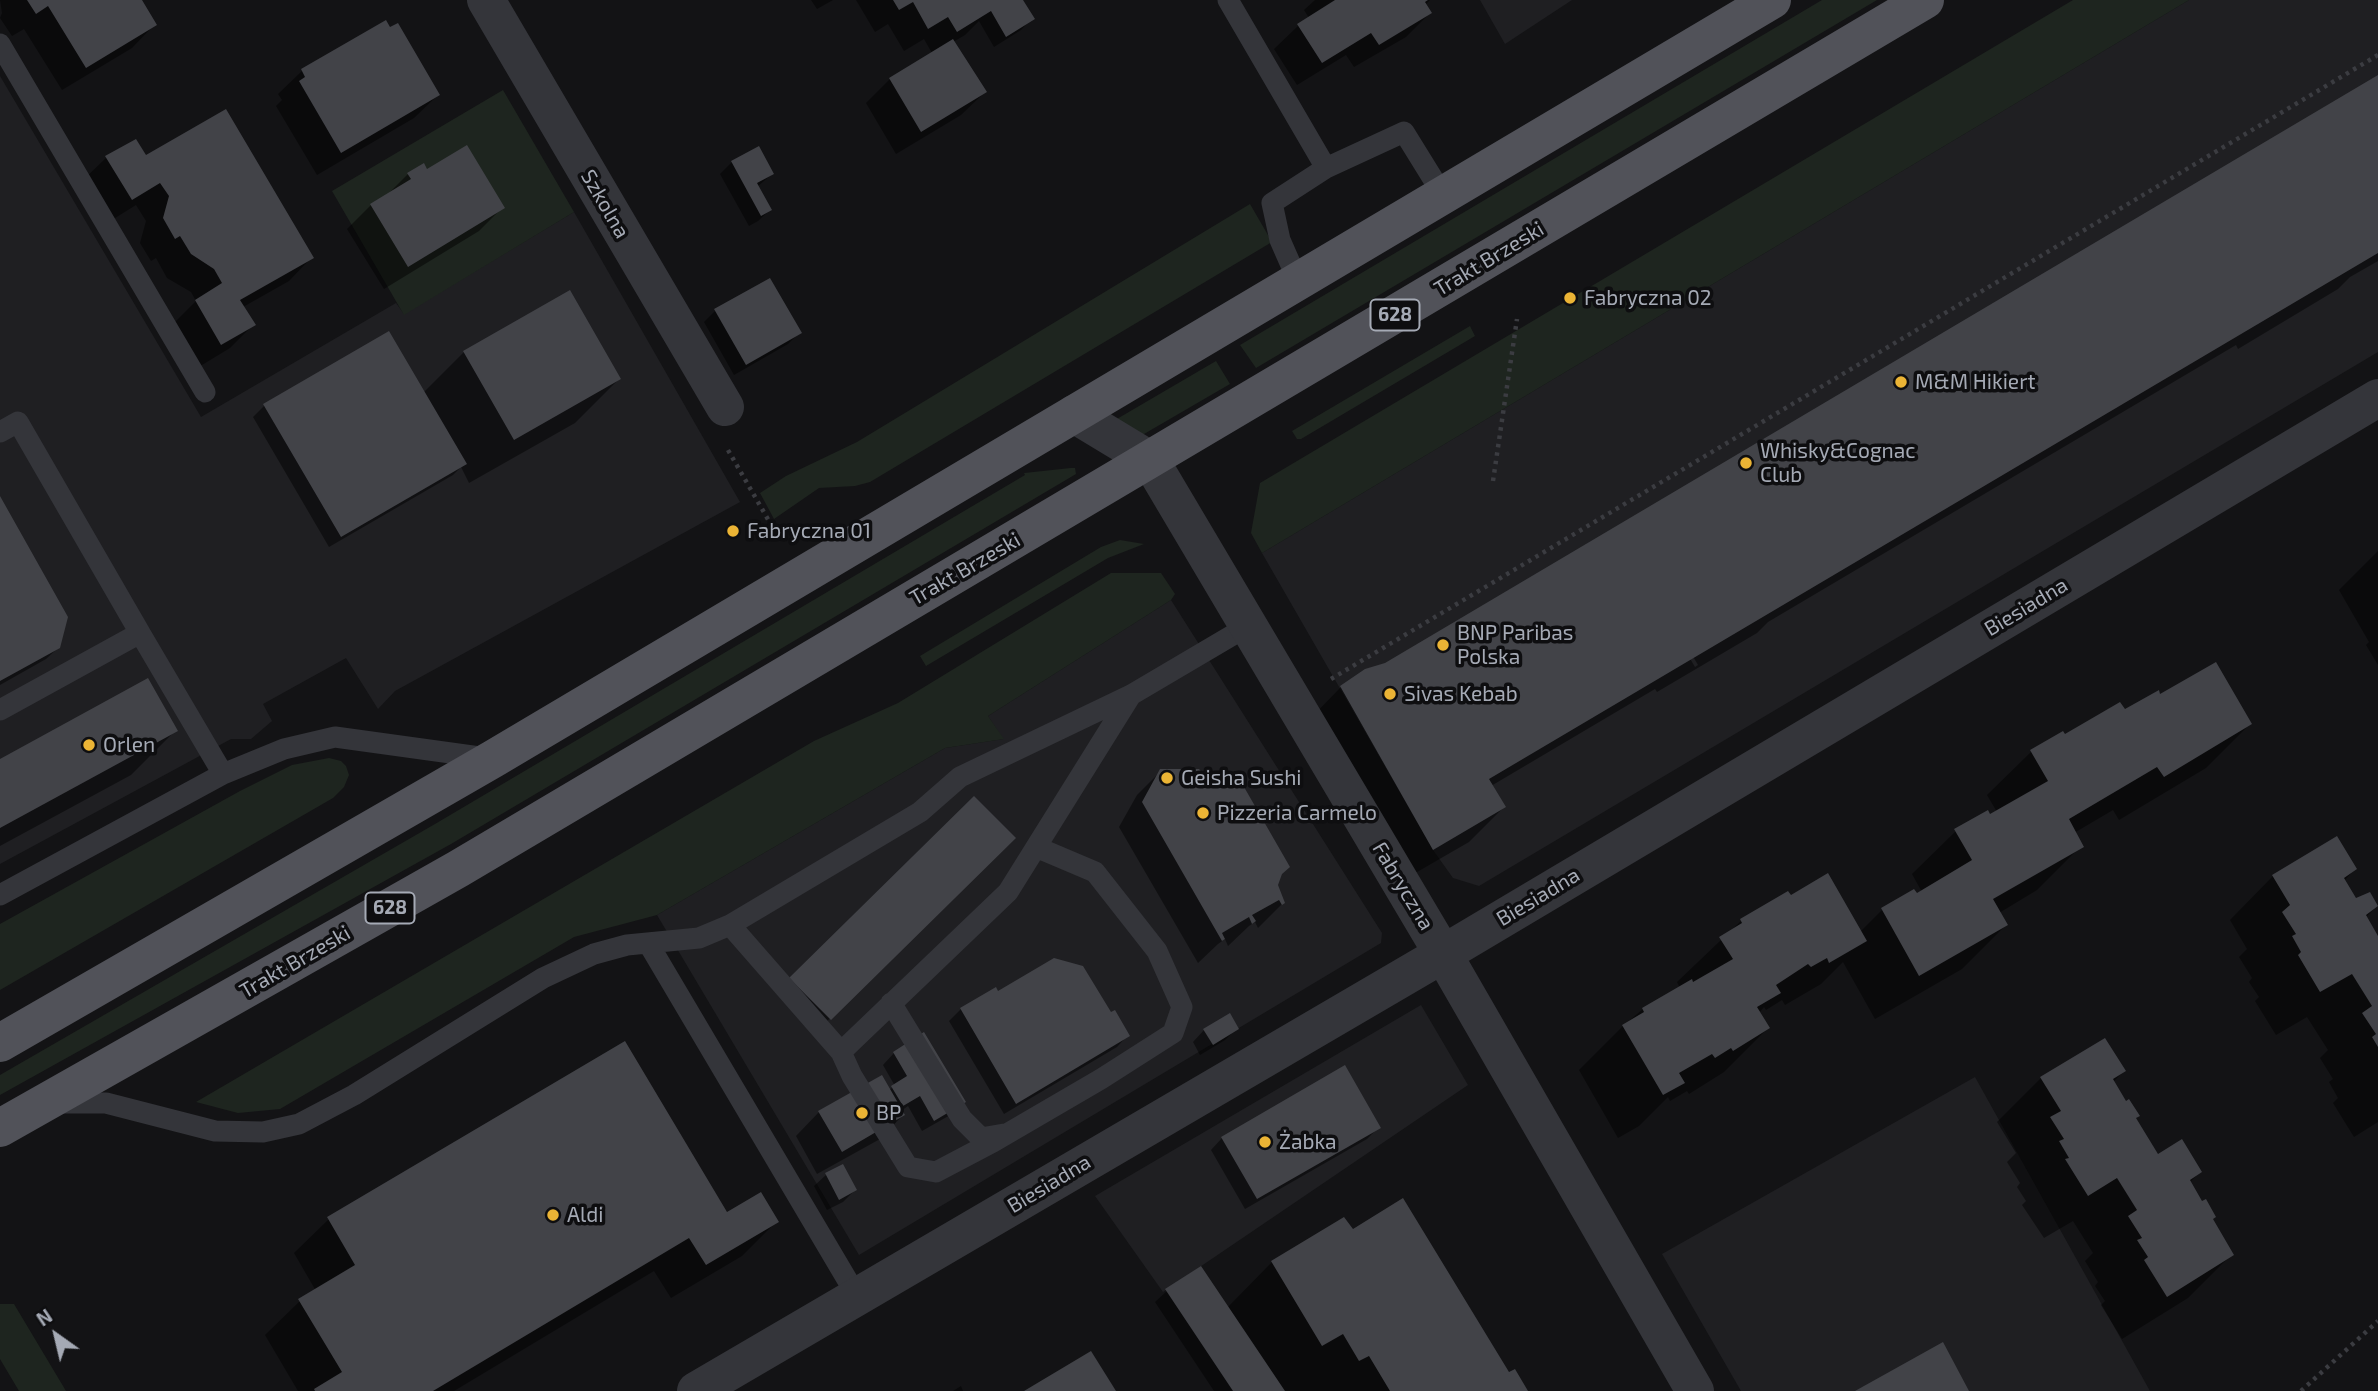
<!DOCTYPE html>
<html>
<head>
<meta charset="utf-8">
<style>
  body { margin:0 }
  #map { position:relative; width:2378px; height:1391px; overflow:hidden; background:#131315; font-family:"Exo 2",sans-serif }
  canvas { display:block }
  .north { position:absolute; left:21px; top:1300px; width:70px; height:70px; -webkit-text-stroke:5px #0e0e10; paint-order:stroke; rotate:326deg; font-size:19px; font-weight:700; line-height:28px; text-align:center; color:#a5aab5 }
  .north::after { content:''; display:block; margin:auto; width:24px; height:32px; background:#a5aab5; clip-path:polygon(50% 0,100% 100%,50% 72%,0 100%) }
</style>
</head>
<body>
<div id="map">
<canvas width="2378" height="1391"></canvas>
<div class="north">N</div>
</div>
<script>
const c = document.querySelector('canvas').getContext('2d');
c.lineJoin = 'round';
function fill(path, color) {
  c.fillStyle = color;
  c.fill(path, 'evenodd');
}
function toPath(rows) {
  const path = new Path2D();
  for (const r of rows) {
    path.moveTo(r[0], r[1]);
    for (let i = 2; i < r.length; i += 2) path.lineTo(r[i], r[i + 1]);
  }
  return path;
}
function trace(path, color, width, dash) {
  c.strokeStyle = color;
  c.lineWidth = width;
  c.lineCap = dash ? 'butt' : 'round';
  c.setLineDash(dash || []);
  c.stroke(path);
}
function drawText(font, color, halo, rows, align = 'center') {
  c.font = font + ' "Exo 2",sans-serif';
  c.lineWidth = 7;
  c.setLineDash([]);
  c.textBaseline = 'middle';
  c.strokeStyle = halo;
  c.fillStyle = color;
  for (const [text, x, y, turn = 0] of rows) {
    c.save();
    c.translate(x, y);
    c.rotate((+turn || 0) * Math.PI / 180);
    c.textAlign = isNaN(turn) ? turn : align;
    if (halo) c.strokeText(text, 0, 0);
    c.fillText(text, 0, 0);
    c.restore();
  }
}
fill(toPath([
  [1480,0,1572,0,1505,44],
  [2189,0,2378,0,2378,352,1479,886,1453,878,1433,850,1262,553],
  [0,76,201,417,396,303,404,314,574,212,740,502,395,691,378,709,346,658,263,704,272,721,251,739,231,739,0,864],
  [1171,600,1382,933,1381,943,859,1255,657,915,945,748,1003,739,988,716],
  [1421,1005,1468,1085,1163,1292,1095,1196],
  [1975,1077,2150,1391,1741,1391,1662,1254]
]), '#1f1f22');
fill(toPath([
  [1822,0,1877,0,1256,368,1240,345],
  [2073,0,2189,0,1262,553,1251,533,1260,483],
  [503,90,574,212,404,315,332,191],
  [1250,204,1272,242,870,482,855,486,819,488,774,519,760,493,786,476,857,442],
  [1470,326,1475,336,1301,439,1297,439,1292,431],
  [1216,361,1230,384,1132,441,1110,423],
  [1071,468,1075,468,1076,474,451,844,0,1095,0,1075,435,824,1025,475,1024,473],
  [1120,540,1144,544,1108,558,926,666,920,656,1101,547],
  [1111,573,1161,573,1175,594,1171,600,988,716,1004,739,945,748,657,915,574,937,280,1109,238,1113,196,1102,814,741,898,703],
  [329,758,341,761,346,766,349,775,344,787,333,798,0,990,0,924,240,791,292,765],
  [0,1304,14,1304,66,1391,19,1391,0,1359]
]), '#1e251f');
fill(toPath([
  [0,0,140,0,155,24,132,48,62,90,24,29,12,36,0,18,2,13],
  [811,0,833,0,817,9],
  [856,0,1021,0,1032,18,1021,30,994,47,979,21,965,35,953,42,985,92,961,115,896,154,866,103,890,79,932,53,924,39,904,51,888,24,875,32],
  [1315,0,1430,0,1425,5,1430,13,1406,37,1354,67,1346,55,1297,85,1274,49,1298,26,1309,18,1304,10],
  [385,22,438,95,414,118,317,175,276,106,282,100,278,94,302,71],
  [2378,77,2378,261,2350,277,2338,289,2238,349,2236,345,1768,622,1757,633,1657,692,1655,689,1491,786,1504,807,1469,842,1398,883,1307,722,1341,687,1386,665],
  [1617,535,1621,535,1698,665,1695,667],
  [136,141,145,158,312,257,289,281,243,307,253,325,230,348,197,368,172,325,196,301,191,292,167,278,156,258,151,261,140,243,146,221,136,205,107,223,82,181,106,158],
  [732,162,772,174,757,187,770,210,758,221,749,226,720,174],
  [427,171,503,207,479,231,384,289,347,229,371,205,387,195,408,174],
  [715,311,800,332,788,344,734,375,704,322],
  [464,352,619,379,575,423,469,483,461,467,453,475,329,547,253,417,264,406,423,393],
  [0,500,59,647,46,659,0,685],
  [2378,551,2378,665,2366,645,2369,642,2339,590],
  [2160,697,2250,724,2206,768,2119,820,2113,810,2074,833,2081,846,2037,890,1999,913,2006,925,1962,969,1875,1019,1843,962,1821,984,1785,1005,1782,1000,1766,1010,1764,1007,1759,1013,1768,1028,1724,1072,1689,1094,1687,1091,1670,1101,1668,1097,1639,1126,1618,1138,1579,1070,1623,1026,1643,1009,1680,988,1677,982,1741,921,1790,898,1860,932,1882,910,1922,892,1912,874,1956,831,1997,812,1987,795,2031,752],
  [175,731,131,775,0,846,0,761],
  [1161,771,1280,874,1276,885,1283,903,1258,928,1255,922,1249,926,1228,946,1225,939,1218,944,1198,963,1119,827,1137,795],
  [1013,838,818,1030,779,991],
  [2355,869,2344,881,2356,900,2377,906,2365,918,2378,939,2378,1122,2354,1137,2333,1103,2338,1098,2329,1082,2333,1079,2320,1058,2328,1050,2307,1017,2276,1035,2255,1001,2259,997,2249,982,2252,978,2239,957,2247,949,2230,920,2273,876],
  [995,990,997,994,1111,1015,1128,1035,1117,1047,1004,1114,949,1021,961,1009],
  [1237,1028,1225,1040,1200,1055,1193,1042,1204,1030],
  [2104,1040,2124,1071,2112,1083,2157,1156,2200,1172,2189,1183,2232,1254,2188,1298,2122,1339,2101,1305,2105,1301,2095,1286,2098,1282,2085,1261,2093,1253,2073,1221,2044,1238,2022,1205,2026,1201,2017,1187,2020,1183,2007,1162,2016,1153,1997,1122,2041,1078],
  [894,1053,952,1114,922,1131,908,1106,901,1111,903,1115,880,1139,817,1174,796,1136,819,1112,889,1090,895,1086,883,1065],
  [1379,1127,1367,1139,1245,1209,1211,1150,1222,1138],
  [826,1175,855,1190,843,1202,827,1210,814,1186],
  [726,1214,777,1221,742,1256,671,1298,654,1271,454,1391,298,1391,265,1335,300,1301,316,1291,294,1253,329,1219],
  [1352,1232,1526,1391,1214,1391,1155,1302,1167,1291,1227,1308,1272,1262],
  [961,1386,963,1391,953,1391]
]), '#0007');
fill(toPath([
  [27,0,142,0,157,25,86,68,48,6,36,14],
  [893,0,1023,0,1035,19,1006,37,991,11,957,32,948,17,928,29,913,2,899,10],
  [1335,0,1428,0,1425,2,1432,13,1379,45,1371,33,1322,63,1297,24],
  [386,20,390,27,398,23,440,95,341,153,299,81,305,77,301,69],
  [953,39,987,92,921,132,889,78],
  [2378,75,2378,253,1489,779,1506,807,1433,850,1340,686,1365,669,1385,663],
  [226,109,314,258,240,300,256,325,221,345,195,300,222,283,214,269,191,254,180,236,175,239,163,218,169,196,160,183,132,200,105,156,136,139,146,155],
  [467,145,505,208,408,267,370,204,411,179,407,173,424,163,427,169],
  [759,146,774,174,757,183,772,210,761,216,731,161],
  [770,278,802,333,746,365,714,309],
  [570,290,621,379,514,440,463,351],
  [389,331,467,464,341,537,263,404],
  [0,496,68,617,60,648,0,681],
  [2216,662,2252,724,2164,777,2157,767,2069,819,2084,847,1993,899,2008,925,1919,976,1881,908,1914,889,1917,893,1972,860,1954,829,1988,810,1990,814,2048,781,2030,750,2063,731,2065,734,2120,702,2125,709,2159,690,2160,694],
  [148,678,178,731,0,828,0,759],
  [1160,769,1199,769,1209,780,1223,784,1240,780,1290,867,1282,874,1278,885,1285,903,1282,905,1279,900,1252,915,1256,921,1252,924,1249,917,1222,933,1225,939,1222,941,1142,802],
  [974,796,1016,838,831,1020,789,978],
  [2337,836,2357,869,2344,878,2356,898,2370,892,2378,906,2366,915,2378,936,2378,1047,2372,1037,2376,1034,2362,1013,2372,1006,2352,974,2320,992,2298,955,2301,952,2292,936,2296,934,2282,912,2290,905,2272,875],
  [1828,873,1867,941,1829,963,1827,958,1811,967,1808,964,1776,985,1781,993,1757,1007,1770,1028,1733,1051,1731,1048,1715,1058,1712,1054,1679,1073,1685,1083,1663,1095,1622,1025,1644,1012,1642,1008,1692,979,1693,982,1733,959,1719,937,1742,923,1740,919,1788,891,1791,895],
  [1054,958,1083,966,1111,1012,1115,1010,1130,1036,1016,1104,960,1008,996,987,998,991],
  [1230,1013,1239,1029,1213,1045,1203,1029],
  [924,1032,966,1102,934,1121,920,1096,903,1106,891,1086,907,1076,893,1052],
  [2105,1038,2126,1071,2113,1079,2126,1101,2129,1099,2140,1116,2136,1118,2158,1154,2182,1139,2202,1172,2190,1180,2202,1201,2206,1199,2216,1217,2213,1219,2234,1255,2167,1297,2144,1260,2148,1257,2137,1240,2142,1238,2128,1216,2137,1210,2117,1178,2088,1196,2065,1159,2069,1158,2059,1141,2064,1139,2050,1117,2061,1111,2040,1077],
  [625,1041,727,1212,761,1192,779,1222,706,1265,689,1238,433,1391,315,1391,314,1389,342,1372,298,1299,355,1265,327,1217],
  [1345,1065,1381,1128,1257,1199,1221,1137],
  [882,1075,905,1115,842,1152,818,1111],
  [843,1164,857,1190,839,1200,825,1173],
  [1403,1198,1509,1372,1515,1369,1528,1391,1390,1391,1369,1356,1359,1361,1343,1334,1322,1346,1271,1261,1344,1217,1353,1229],
  [1201,1266,1285,1391,1233,1391,1165,1289],
  [1943,1342,1969,1391,1855,1391],
  [1091,1351,1116,1391,1024,1391]
]), '#424348');
trace(toPath([
  [728,450,773,528],
  [1493,481,1517,319],
  [1331,679,2378,55],
  [2301,1391,2378,1321]
]), '#3b3c41', 4.5, [3.5, 5]);
trace(toPath([
  [1228,0,1326,168,1404,132,1443,195],
  [0,44,205,392],
  [1298,281,1280,240,1272,203,1326,168],
  [0,432,18,422,140,633],
  [0,710,140,633,223,774],
  [0,895,223,774,284,749,335,737,487,758],
  [730,925,841,1052,1008,892,1131,695],
  [648,943,858,1298],
  [891,1003,962,1119,981,1138,1004,1134],
  [841,1052,852,1076,908,1167,936,1172,993,1142,1101,1079,1173,1033,1182,1007,1157,951,1095,872,1036,847],
  [55,1103,106,1103,215,1131,263,1132,299,1124,354,1095,543,978,594,954,627,945,699,938,730,925,920,812,960,777,1131,695,1248,626]
]), '#34353a', 21);
trace(toPath([
  [486,0,725,407],
  [1074,414,1150,460,1443,954,1695,1391],
  [696,1391,1443,954,2378,398]
]), '#34353a', 38);
trace(toPath([
  [0,1043,493,759,1772,0],
  [0,1128,458,869,1925,0]
]), '#515259', 38);
for (const [x, y, r, color] of [
  [1570,298,7,"#ebb435"],
  [1901,382,7,"#ebb435"],
  [1746,463,7,"#ebb435"],
  [733,531,7,"#ebb435"],
  [1443,645,7,"#ebb435"],
  [1390,694,7,"#ebb435"],
  [89,745,7,"#ebb435"],
  [1167,778,7,"#ebb435"],
  [1203,813,7,"#ebb435"],
  [862,1113,7,"#ebb435"],
  [1265,1142,7,"#ebb435"],
  [553,1215,7,"#ebb435"]
]) {
  const dot = new Path2D();
  dot.arc(x, y, r, 0, 2 * Math.PI);
  c.fillStyle = color;
  c.fill(dot);
  trace(dot, '#0e0e10', 2.5);
}
for (const [x, y, w] of [
  [1395,315,49],
  [390,908,49]
]) {
  const box = new Path2D();
  box.roundRect(x - w / 2, y - 15.5, w, 31, 5);
  c.fillStyle = '#0e0e10';
  c.fill(box);
  trace(box, '#a5aab5', 2);
}
drawText('bold 19px', '#a5aab5', null, [
  ["628",1395,315],
  ["628",390,908]
]);
drawText('21px', '#a5aab5', '#0e0e10', [
  ["Szkolna",605,204,60],
  ["Trakt Brzeski",1489,259,-31],
  ["Trakt Brzeski",965,569,-30],
  ["Biesiadna",2026,607,-31],
  ["Fabryczna",1403,886,59],
  ["Biesiadna",1538,897,-31],
  ["Trakt Brzeski",295,962,-30],
  ["Biesiadna",1049,1184,-31]
]);
drawText('21px', '#a5aab5', '#0e0e10', [
  ["Fabryczna 02",1584,298],
  ["M&M Hikiert",1915,382],
  ["Whisky&Cognac",1760,451],
  ["Club",1760,475],
  ["Fabryczna 01",747,531],
  ["BNP Paribas",1457,633],
  ["Polska",1457,657],
  ["Sivas Kebab",1404,694],
  ["Orlen",103,745],
  ["Geisha Sushi",1181,778],
  ["Pizzeria Carmelo",1217,813],
  ["BP",876,1113],
  ["Żabka",1279,1142],
  ["Aldi",567,1215]
], 'left');
</script>
</body>
</html>
